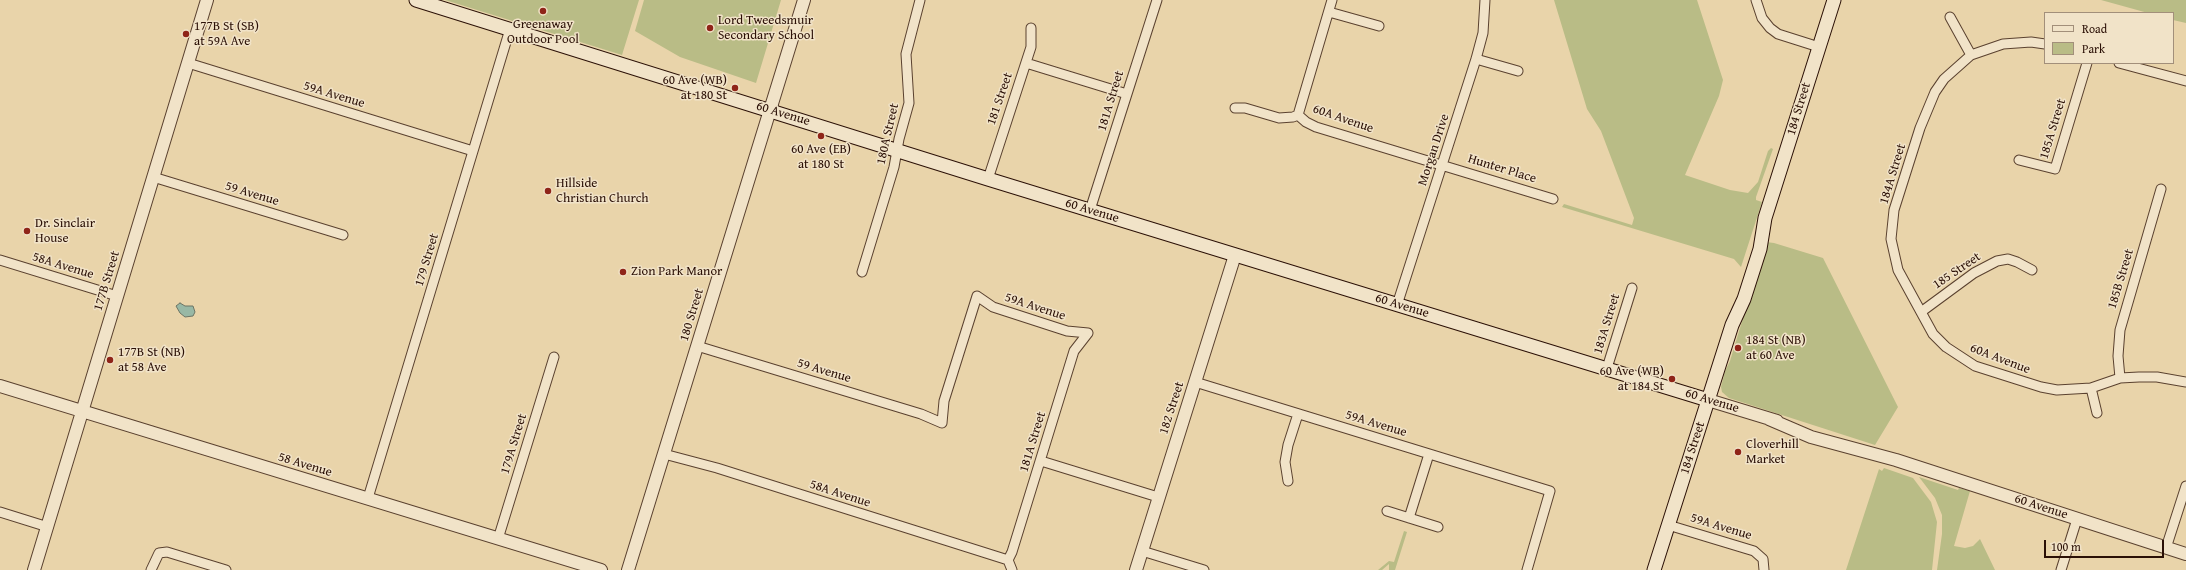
<!DOCTYPE html>
<html>
<head>
<meta charset="utf-8">
<style>
  body { margin:0 }
  #map { position:relative; width:2186px; height:570px; overflow:hidden; background:#e9d4aa; font-family:"Gentium Book Plus",serif }
  canvas { display:block }
  .legend { position:absolute; left:2044px; top:12px; width:130px; height:52px; box-sizing:border-box; background:#f1e3c8; border:1px solid #a28f7a; margin:0; padding:5px 7px; list-style:none; font-size:12px; color:#2b1006 }
  .legend li { display:flex; align-items:center; gap:8px; height:20px }
  .legend b { width:20px; border:1px solid #a28f7a }
  .scale { position:absolute; left:2044px; top:540px; width:120px; height:18px; box-sizing:border-box; border:2px solid #2b1006; border-top:0; padding-left:5px; font-size:12px; line-height:14px; white-space:nowrap; color:#2b1006; -webkit-text-stroke:3px #f1e3c8; paint-order:stroke }
</style>
</head>
<body>
<div id="map">
<canvas width="2186" height="570"></canvas>
<ul class="legend">
<li><b style="height:5px;background:#f1e3c8"></b>Road</li>
<li><b style="height:11px;background:#b9bc86"></b>Park</li>
</ul>
<div class="scale">100 m</div>
</div>
<script>
const c = document.querySelector('canvas').getContext('2d');
c.lineJoin = 'round';
function fill(path, color) {
  c.fillStyle = color;
  c.fill(path, 'evenodd');
}
function toPath(rows) {
  const path = new Path2D();
  for (const r of rows) {
    path.moveTo(r[0], r[1]);
    for (let i = 2; i < r.length; i += 2) path.lineTo(r[i], r[i + 1]);
  }
  return path;
}
function trace(path, color, width, dash) {
  c.strokeStyle = color;
  c.lineWidth = width;
  c.lineCap = dash ? 'butt' : 'round';
  c.setLineDash(dash || []);
  c.stroke(path);
}
function drawText(font, color, halo, rows, align = 'center') {
  c.font = font + ' "Gentium Book Plus",serif';
  c.lineWidth = 3;
  c.setLineDash([]);
  c.textBaseline = 'middle';
  c.strokeStyle = halo;
  c.fillStyle = color;
  for (const [text, x, y, turn = 0] of rows) {
    c.save();
    c.translate(x, y);
    c.rotate((+turn || 0) * Math.PI / 180);
    c.textAlign = isNaN(turn) ? turn : align;
    if (halo) c.strokeText(text, 0, 0);
    c.fillText(text, 0, 0);
    c.restore();
  }
}
fill(toPath([
  [445,0,639,0,622,55],
  [644,0,781,0,756,83,680,57,635,31],
  [1554,0,1697,0,1723,80,1719,96,1685,175,1730,190,1748,193,1758,182,1768,151,1771,148,1773,149,1756,197,1756,200,1762,202,1741,267,1734,259,1562,207,1564,204,1632,225,1634,218,1601,131,1587,109],
  [2101,0,2186,0,2186,23,2173,20,2173,13,2148,13],
  [1766,242,1774,243,1823,258,1898,407,1875,445,1729,398,1722,392,1721,387,1725,371,1730,361],
  [1884,468,1913,478,1931,502,1937,522,1932,570,1846,570,1879,469,1882,471],
  [1919,477,1958,490,1959,488,1970,491,1954,546,1965,548,1973,546,1980,539,1995,570,1937,570,1942,534,1942,515,1935,498],
  [1404,531,1407,532,1395,570,1389,570,1389,564,1382,570,1378,570,1389,561,1394,562]
]), '#b9bc86');
const water = toPath([
  [180,303,185,306,193,306,195,312,193,316,185,317,180,313,176,306,180,303]
]);
fill(water, '#98b8a5');
trace(water, '#6c7565', 1);
const minor = toPath([
  [1756,0,1762,18,1770,28,1778,34,1819,47],
  [1329,12,1379,26],
  [1950,17,1971,55],
  [2045,44,2031,42,2003,44,1971,55,1944,79,1935,92,1920,128,1894,210,1891,239,1898,270,1933,334,1946,347,1975,366,2041,387,2057,390,2091,388,2120,378,2139,377,2157,377,2186,382],
  [1476,59,1518,71],
  [188,63,473,151],
  [1026,63,1127,94],
  [2119,63,2186,81],
  [1235,108,1245,108,1279,118,1293,117,1298,115],
  [1298,115,1306,122,1316,127,1553,199],
  [1298,115,1332,0],
  [2019,160,2055,169,2087,63],
  [153,177,343,235],
  [988,179,1031,47,1031,28],
  [1090,210,1157,0],
  [0,260,117,296],
  [862,272,894,167,899,139,909,103,906,54,920,0],
  [1397,305,1476,59,1483,33,1485,0],
  [1921,312,1974,273,1997,261,2008,259,2017,262,2032,270],
  [697,346,921,414,942,423,944,401,977,296,993,307,1067,331,1088,333],
  [1607,368,1632,288],
  [2120,378,2118,356,2120,330,2161,189],
  [1195,382,1550,491,1527,570],
  [2091,388,2097,413],
  [664,454,717,468,1008,560],
  [1041,461,1158,497],
  [1288,481,1285,462,1288,445,1298,414],
  [368,498,510,29],
  [1387,511,1438,527],
  [0,512,48,527],
  [1409,518,1429,454],
  [1668,525,1754,551,1763,559,1764,570],
  [498,539,554,357],
  [2166,548,2186,486],
  [1142,551,1204,570],
  [1008,560,1012,552,1074,351,1088,333],
  [1008,560,1012,570],
  [151,570,159,553,167,552,226,570],
  [2061,570,2077,519]
]);
const tertiary = toPath([
  [0,386,601,570],
  [1708,400,1777,421],
  [1769,419,1811,437,1896,460,2186,554],
  [34,570,207,0],
  [628,570,804,0],
  [1136,570,1235,255]
]);
const secondary = toPath([
  [416,0,988,179,1708,400],
  [1654,570,1732,325,1744,299,1760,249,1765,218,1834,0]
]);
trace(minor, '#5a412f', 11);
trace(tertiary, '#5a412f', 14);
trace(secondary, '#2b1006', 15);
trace(minor, '#f1e3c8', 9);
trace(tertiary, '#f1e3c8', 12);
trace(secondary, '#f1e3c8', 13);
for (const [x, y, r, color] of [
  [543,11,4,"#8f2418"],
  [710,28,4,"#8f2418"],
  [186,34,4,"#8f2418"],
  [735,88,4,"#8f2418"],
  [821,136,4,"#8f2418"],
  [548,191,4,"#8f2418"],
  [27,231,4,"#8f2418"],
  [623,272,4,"#8f2418"],
  [1738,348,4,"#8f2418"],
  [110,360,4,"#8f2418"],
  [1672,379,4,"#8f2418"],
  [1738,452,4,"#8f2418"]
]) {
  const dot = new Path2D();
  dot.arc(x, y, r, 0, 2 * Math.PI);
  c.fillStyle = color;
  c.fill(dot);
  trace(dot, '#f1e3c8', 1.5);
}
drawText('13px', '#2b1006', '#f1e3c8', [
  ["Lord Tweedsmuir",718,21],
  ["Secondary School",718,36],
  ["Greenaway",543,25,"center"],
  ["Outdoor Pool",543,40,"center"],
  ["177B St (SB)",194,27],
  ["at 59A Ave",194,42],
  ["60 Ave (WB)",727,81,"right"],
  ["at 180 St",727,96,"right"],
  ["60 Ave (EB)",821,150,"center"],
  ["at 180 St",821,165,"center"],
  ["Hillside",556,184],
  ["Christian Church",556,199],
  ["Dr. Sinclair",35,224],
  ["House",35,239],
  ["Zion Park Manor",631,272],
  ["184 St (NB)",1746,341],
  ["at 60 Ave",1746,356],
  ["177B St (NB)",118,353],
  ["at 58 Ave",118,368],
  ["60 Ave (WB)",1664,372,"right"],
  ["at 184 St",1664,387,"right"],
  ["Cloverhill",1746,445],
  ["Market",1746,460]
], 'left');
drawText('13px', '#2b1006', '#f1e3c8', [
  ["59A Avenue",334,95,17],
  ["181 Street",1000,99,-71],
  ["181A Street",1111,101,-73],
  ["184 Street",1799,109,-73],
  ["60 Avenue",783,114,17],
  ["60A Avenue",1343,119,19],
  ["185A Street",2053,129,-73],
  ["180A Street",888,134,-77],
  ["Morgan Drive",1434,150,-72],
  ["Hunter Place",1502,169,17],
  ["184A Street",1893,174,-73],
  ["59 Avenue",252,194,17],
  ["60 Avenue",1092,211,17],
  ["179 Street",427,260,-73],
  ["58A Avenue",63,266,17],
  ["185 Street",1957,271,-34],
  ["185B Street",2121,279,-73],
  ["177B Street",107,281,-73],
  ["60 Avenue",1402,306,17],
  ["59A Avenue",1035,307,18],
  ["180 Street",692,315,-73],
  ["183A Street",1607,324,-73],
  ["60A Avenue",2000,359,21],
  ["59 Avenue",824,371,17],
  ["60 Avenue",1712,401,17],
  ["182 Street",1172,408,-72],
  ["59A Avenue",1376,424,17],
  ["181A Street",1033,442,-73],
  ["179A Street",514,444,-73],
  ["184 Street",1693,448,-72],
  ["58 Avenue",305,465,17],
  ["58A Avenue",840,494,18],
  ["60 Avenue",2041,507,18],
  ["59A Avenue",1721,527,17]
]);
</script>
</body>
</html>
